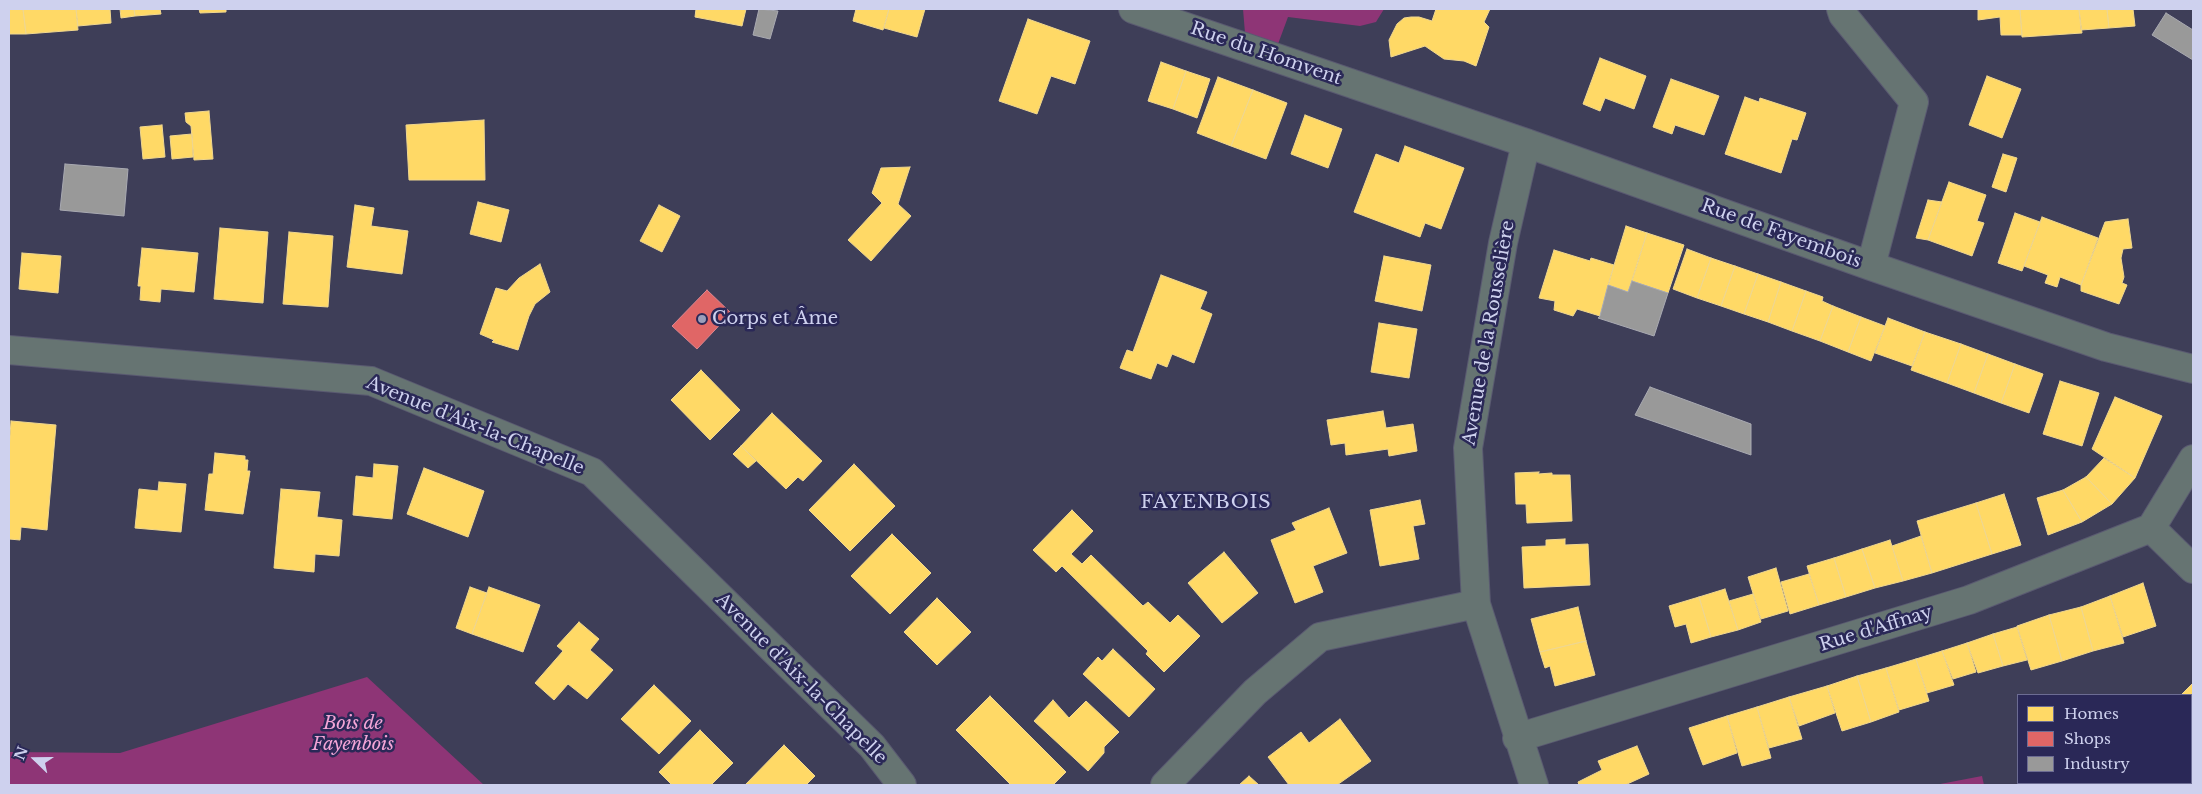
<!DOCTYPE html>
<html>
<head>
<meta charset="utf-8">
<style>
  body { margin:0 }
  #map { position:relative; width:2202px; height:794px; overflow:hidden; background:#3e3e58; font-family:"Libre Baskerville",serif }
  canvas { display:block }
  .frame { position:absolute; inset:0; border:10px solid #ced1ee; pointer-events:none }
  .legend { position:absolute; left:2017px; top:694px; width:175px; height:90px; box-sizing:border-box; background:#2a2857; border:1px solid #6c6c93; margin:0; padding:6px 9px; list-style:none; font-size:15px; color:#ced1ee }
  .legend li { display:flex; align-items:center; gap:10px; height:25px }
  .legend b { width:25px; border:1px solid #6c6c93 }
  .north { position:absolute; left:10px; top:734px; width:50px; height:50px; -webkit-text-stroke:4px #2a2857; paint-order:stroke; rotate:292deg; font-size:14px; font-weight:700; line-height:20px; text-align:center; color:#ced1ee }
  .north::after { content:''; display:block; margin:auto; width:18px; height:22px; background:#ced1ee; clip-path:polygon(50% 0,100% 100%,50% 72%,0 100%) }
</style>
</head>
<body>
<div id="map">
<canvas width="2202" height="794"></canvas>
<div class="frame"></div>
<ul class="legend">
<li><b style="height:14px;background:#ffd966"></b>Homes</li>
<li><b style="height:14px;background:#e06666"></b>Shops</li>
<li><b style="height:14px;background:#999"></b>Industry</li>
</ul>
<div class="north">N</div>
</div>
<script>
const c = document.querySelector('canvas').getContext('2d');
c.lineJoin = 'round';
function fill(path, color) {
  c.fillStyle = color;
  c.fill(path, 'evenodd');
}
function toPath(rows) {
  const path = new Path2D();
  for (const r of rows) {
    path.moveTo(r[0], r[1]);
    for (let i = 2; i < r.length; i += 2) path.lineTo(r[i], r[i + 1]);
  }
  return path;
}
function trace(path, color, width, dash) {
  c.strokeStyle = color;
  c.lineWidth = width;
  c.lineCap = dash ? 'butt' : 'round';
  c.setLineDash(dash || []);
  c.stroke(path);
}
function drawText(font, color, halo, rows, align = 'center') {
  c.font = font + ' "Libre Baskerville",serif';
  c.lineWidth = 5;
  c.setLineDash([]);
  c.textBaseline = 'middle';
  c.strokeStyle = halo;
  c.fillStyle = color;
  for (const [text, x, y, turn = 0] of rows) {
    c.save();
    c.translate(x, y);
    c.rotate((+turn || 0) * Math.PI / 180);
    c.textAlign = isNaN(turn) ? turn : align;
    if (halo) c.strokeText(text, 0, 0);
    c.fillText(text, 0, 0);
    c.restore();
  }
}
fill(toPath([
  [1243,9,1384,9,1376,22,1360,26,1288,17,1278,44,1245,33],
  [367,677,484,785,9,785,9,752,120,753],
  [1982,776,1984,785,1935,785]
]), '#8e3576');
const homes = toPath([
  [9,9,23,9,26,34,9,34,9,9],
  [23,9,76,9,78,30,26,34,23,9],
  [76,9,110,9,111,23,78,26,76,9],
  [120,9,134,9,135,16,121,18,120,9],
  [134,9,160,9,161,14,135,16,134,9],
  [199,9,226,9,226,12,200,13,199,9],
  [696,9,746,9,742,26,695,17,696,9],
  [856,9,889,9,883,30,853,21,856,9],
  [889,9,925,9,917,37,884,28,889,9],
  [1436,9,1490,9,1484,22,1489,27,1476,66,1464,61,1444,59,1425,46,1391,57,1389,40,1397,24,1404,18,1411,17,1419,17,1432,21,1436,9],
  [1978,9,2020,9,2022,35,2001,35,2000,17,1978,20,1978,9],
  [2020,9,2079,9,2082,33,2022,37,2020,9],
  [2079,9,2107,9,2109,28,2081,30,2079,9],
  [2107,9,2133,9,2135,26,2109,28,2107,9],
  [1028,19,1090,41,1075,84,1051,76,1037,114,999,101,1028,19],
  [1600,58,1646,76,1634,109,1605,98,1600,111,1583,104,1600,58],
  [1161,62,1186,71,1173,109,1148,101,1161,62],
  [1186,71,1210,79,1197,118,1173,109,1186,71],
  [1987,76,2021,89,2002,138,1969,125,1987,76],
  [1218,77,1253,90,1231,146,1197,133,1218,77],
  [1671,79,1719,96,1704,135,1675,125,1672,134,1653,127,1671,79],
  [1253,90,1287,103,1266,159,1231,146,1253,90],
  [1745,97,1759,102,1760,98,1806,113,1797,140,1792,139,1781,173,1725,154,1745,97],
  [209,111,213,159,194,160,191,126,186,122,185,113,209,111],
  [1305,115,1342,129,1328,168,1291,154,1305,115],
  [484,120,485,180,409,180,406,125,484,120],
  [162,125,165,157,143,159,140,127,162,125],
  [192,134,193,157,172,159,170,136,192,134],
  [1405,146,1464,168,1441,229,1425,223,1420,237,1354,212,1376,154,1399,163,1405,146],
  [2003,154,2017,158,2006,192,1992,187,2003,154],
  [910,167,898,204,911,216,871,261,848,240,882,203,872,193,881,168,910,167],
  [1949,182,1986,195,1977,221,1984,223,1972,256,1928,240,1949,182],
  [1928,200,1942,202,1928,240,1916,238,1928,200],
  [478,202,509,210,501,242,470,234,478,202],
  [355,205,374,208,371,226,408,231,402,274,347,267,355,205],
  [659,205,680,216,662,252,640,241,659,205],
  [2015,213,2040,222,2022,271,1998,263,2015,213],
  [2042,217,2098,238,2081,285,2060,277,2057,287,2045,283,2048,275,2024,266,2042,217],
  [2128,219,2132,248,2123,249,2121,258,2124,277,2122,283,2127,285,2119,304,2081,291,2081,285,2105,222,2128,219],
  [1626,226,1647,233,1628,292,1608,285,1626,226],
  [220,228,268,232,263,303,214,299,220,228],
  [289,232,333,236,328,307,283,304,289,232],
  [1647,233,1684,245,1668,293,1632,281,1647,233],
  [142,248,198,253,194,292,161,289,160,302,140,300,141,286,138,286,142,248],
  [1687,249,1711,258,1697,298,1673,289,1687,249],
  [1554,250,1590,261,1591,258,1614,265,1600,316,1577,309,1573,316,1554,310,1555,301,1539,298,1554,250],
  [22,253,61,256,58,293,19,289,22,253],
  [1384,256,1431,265,1422,311,1375,301,1384,256],
  [1711,258,1735,266,1721,306,1697,298,1711,258],
  [540,264,550,292,535,304,529,316,518,350,492,342,494,340,480,334,496,288,507,291,519,278,540,264],
  [1735,266,1758,274,1744,314,1721,306,1735,266],
  [1758,274,1781,282,1768,322,1744,314,1758,274],
  [1161,275,1207,292,1200,309,1212,314,1194,363,1172,354,1167,367,1157,363,1151,379,1120,368,1127,350,1133,352,1161,275],
  [1781,282,1806,291,1792,331,1768,322,1781,282],
  [1806,291,1823,297,1822,301,1833,306,1820,341,1792,331,1806,291],
  [1833,306,1861,317,1848,352,1820,341,1833,306],
  [1861,317,1885,326,1871,361,1848,352,1861,317],
  [1888,318,1925,332,1912,366,1875,353,1888,318],
  [1379,323,1417,329,1409,378,1371,372,1379,323],
  [1925,332,1961,344,1947,383,1911,370,1925,332],
  [1961,344,1988,354,1974,393,1947,383,1961,344],
  [1988,354,2015,364,2001,403,1974,393,1988,354],
  [2015,364,2043,374,2029,413,2001,403,2015,364],
  [701,370,740,410,710,440,671,400,701,370],
  [2060,381,2099,393,2082,446,2043,434,2060,381],
  [2115,397,2162,416,2135,478,2092,449,2115,397],
  [1383,411,1386,428,1413,424,1417,451,1389,456,1388,449,1346,455,1345,443,1331,445,1327,420,1383,411],
  [772,413,822,461,803,481,798,477,786,489,741,446,772,413],
  [11,421,56,425,47,530,21,527,20,540,9,539,9,451,11,421],
  [741,446,756,461,748,468,733,454,741,446],
  [215,453,245,456,245,460,248,460,247,471,250,471,243,514,205,510,209,474,213,474,215,453],
  [2104,458,2135,478,2112,504,2086,477,2104,458],
  [374,464,398,466,392,519,353,515,356,476,373,478,374,464],
  [854,464,895,506,850,551,809,510,854,464],
  [424,468,484,491,468,537,407,514,424,468],
  [1539,472,1538,474,1552,473,1552,475,1570,475,1572,521,1527,523,1526,504,1516,504,1515,473,1539,472],
  [2086,477,2112,504,2082,522,2063,490,2086,477],
  [159,482,186,484,181,532,135,528,139,489,158,491,159,482],
  [281,489,320,492,317,517,342,520,339,556,315,554,314,572,274,568,281,489],
  [2063,490,2082,522,2048,535,2037,498,2063,490],
  [2004,494,2021,545,1992,554,1976,503,2004,494],
  [1420,500,1425,524,1413,526,1419,559,1380,566,1370,510,1420,500],
  [1976,503,1992,554,1932,573,1917,521,1976,503],
  [1329,508,1347,553,1313,566,1323,592,1295,603,1271,540,1296,530,1292,523,1329,508],
  [1072,510,1093,531,1071,554,1082,564,1091,555,1143,606,1148,602,1170,623,1178,615,1200,636,1164,672,1146,654,1148,651,1062,566,1056,572,1033,550,1072,510],
  [892,534,931,573,890,614,851,576,892,534],
  [1921,536,1932,573,1903,581,1892,546,1921,536],
  [1565,539,1565,545,1588,544,1590,585,1524,588,1522,547,1546,546,1546,540,1565,539],
  [1890,540,1903,581,1875,588,1862,549,1890,540],
  [1862,549,1875,588,1846,597,1834,558,1862,549],
  [1224,552,1258,593,1222,623,1188,583,1224,552],
  [1834,558,1846,597,1819,605,1807,566,1834,558],
  [1776,568,1788,611,1761,619,1748,577,1776,568],
  [1809,574,1819,605,1790,614,1781,582,1809,574],
  [2143,583,2156,626,2123,637,2110,596,2143,583],
  [470,587,487,593,472,634,456,628,470,587],
  [489,587,540,605,523,652,472,634,489,587],
  [1725,589,1738,630,1711,637,1699,597,1725,589],
  [1753,594,1761,622,1738,630,1729,601,1753,594],
  [2110,596,2124,643,2093,651,2081,607,2110,596],
  [1699,597,1711,637,1691,643,1686,624,1675,627,1669,606,1699,597],
  [937,598,971,632,937,665,904,632,937,598],
  [1578,607,1586,641,1540,652,1531,619,1578,607],
  [2081,607,2093,651,2062,661,2049,615,2081,607],
  [2049,615,2062,661,2031,670,2017,626,2049,615],
  [579,622,599,639,590,650,613,670,587,699,568,684,554,700,535,683,563,651,557,646,579,622],
  [2017,627,2027,660,2003,666,1993,634,2017,627],
  [1993,634,2003,666,1978,673,1967,643,1993,634],
  [1586,641,1595,675,1555,686,1550,666,1545,668,1540,652,1586,641],
  [1967,643,1976,672,1953,679,1942,651,1967,643],
  [1113,649,1155,689,1129,717,1083,674,1098,657,1102,661,1113,649],
  [1942,651,1954,685,1927,693,1916,659,1942,651],
  [1916,659,1929,701,1899,710,1886,668,1916,659],
  [1886,668,1899,712,1871,722,1857,676,1886,668],
  [1857,676,1871,722,1842,731,1827,686,1857,676],
  [2193,683,2193,733,2191,731,2191,695,2181,695,2193,683],
  [654,685,691,721,659,754,621,719,654,685],
  [1827,686,1835,713,1799,726,1789,697,1827,686],
  [990,696,1066,772,1053,785,1011,785,956,730,990,696],
  [1789,697,1802,739,1769,748,1757,707,1789,697],
  [1053,700,1069,718,1086,701,1119,732,1104,747,1104,753,1088,771,1034,721,1053,700],
  [1757,707,1771,758,1742,766,1727,716,1757,707],
  [1727,716,1737,753,1703,765,1689,728,1727,716],
  [1340,719,1371,761,1337,785,1289,785,1268,757,1301,732,1309,743,1340,719],
  [700,730,733,763,711,785,672,785,659,772,700,730],
  [784,745,815,776,806,785,745,785,784,745],
  [1637,746,1649,774,1625,785,1579,785,1578,782,1602,770,1598,761,1637,746],
  [1249,776,1259,785,1239,785,1249,776],
  [2117,783,2160,783,2160,785,2117,785,2117,783]
]);
fill(homes, '#ffd966');
trace(homes, '#f0d78f', 1);
const shops = toPath([
  [707,290,731,313,697,349,672,326,707,290]
]);
fill(shops, '#e06666');
trace(shops, '#db868f', 1);
const industry = toPath([
  [759,9,778,11,770,39,753,35,759,9],
  [2166,13,2193,30,2193,60,2152,35,2166,13],
  [65,164,128,169,124,216,60,210,65,164],
  [1632,281,1668,293,1654,336,1598,318,1600,316,1608,285,1628,292,1632,281],
  [1650,387,1751,424,1751,455,1635,415,1650,387]
]);
fill(industry, '#999');
trace(industry, '#a9aab2', 1);
const minor = toPath([
  [1133,9,1526,143,1871,266,2106,347,2193,369],
  [1841,9,1843,15,1914,102,1871,266],
  [1526,143,1503,243,1468,448,1476,604,1534,785],
  [9,350,371,381,592,472,872,746,902,785],
  [2151,528,2193,569],
  [1517,738,1969,600,2151,528,2193,459],
  [1165,785,1255,692,1320,637,1476,604]
]);
trace(minor, '#5a5a71', 30);
trace(minor, '#667472', 28);
for (const [x, y, r, color] of [
  [702,319,5,"#9c9eba"]
]) {
  const dot = new Path2D();
  dot.arc(x, y, r, 0, 2 * Math.PI);
  c.fillStyle = color;
  c.fill(dot);
  trace(dot, '#2a2857', 2);
}
drawText('18px', '#ced1ee', '#2a2857', [
  ["Rue du Homvent",1266,54,19],
  ["Rue de Fayembois",1781,234,20],
  ["Avenue de la Rousselière",1489,333,-80],
  ["Avenue d'Aix-la-Chapelle",475,426,22],
  ["Rue d'Affnay",1876,629,-17],
  ["Avenue d'Aix-la-Chapelle",801,679,45]
]);
drawText('18px', '#ced1ee', '#2a2857', [
  ["Corps et Âme",712,319]
], 'left');
drawText('italic 18px', '#f4a5d7', '#2a2857', [
  ["Bois de",353,724],
  ["Fayenbois",353,745]
]);
c.letterSpacing = '1px';
drawText('19px', '#ced1ee', '#2a2857', [
  ["FAYENBOIS",1206,503]
]);
c.letterSpacing = '0px';
</script>
</body>
</html>
